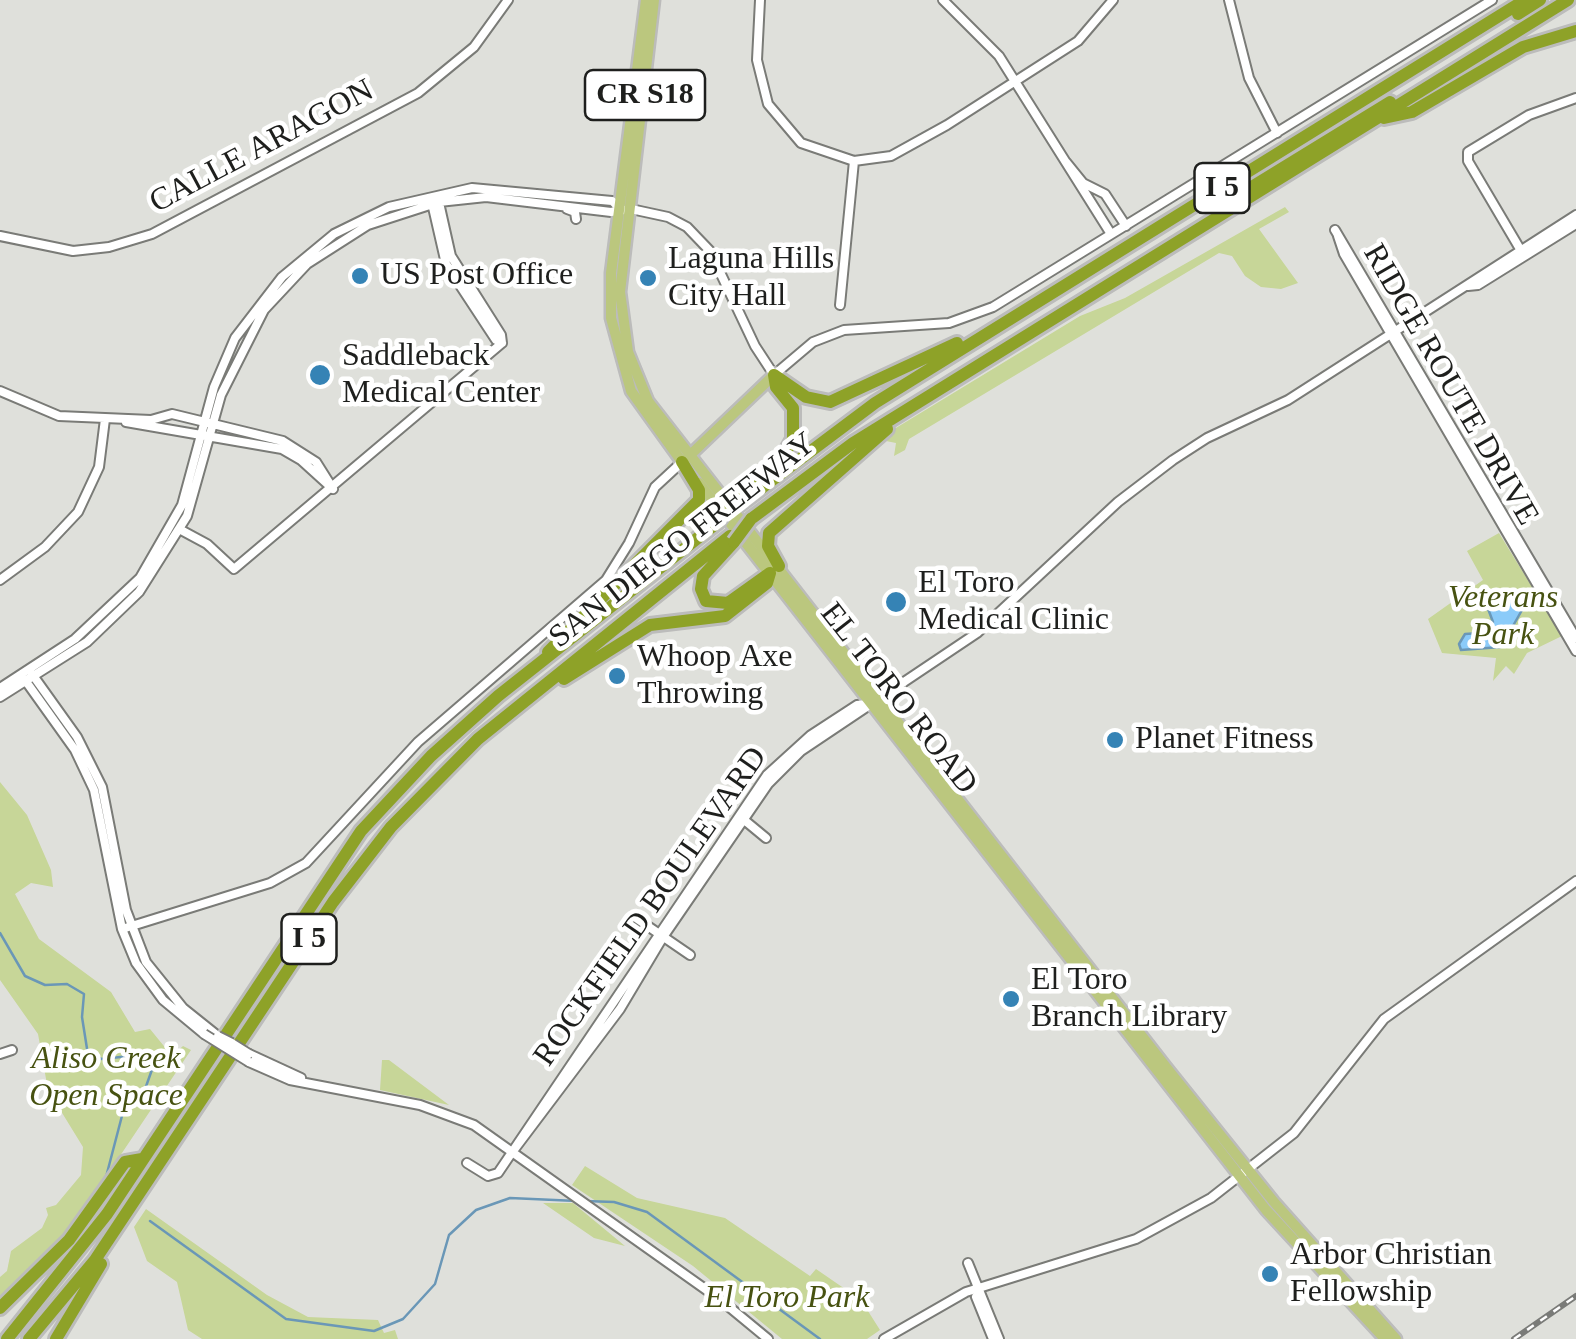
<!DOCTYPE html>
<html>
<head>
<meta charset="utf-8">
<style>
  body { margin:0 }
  canvas { display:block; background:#dfe0db }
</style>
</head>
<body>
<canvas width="1576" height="1339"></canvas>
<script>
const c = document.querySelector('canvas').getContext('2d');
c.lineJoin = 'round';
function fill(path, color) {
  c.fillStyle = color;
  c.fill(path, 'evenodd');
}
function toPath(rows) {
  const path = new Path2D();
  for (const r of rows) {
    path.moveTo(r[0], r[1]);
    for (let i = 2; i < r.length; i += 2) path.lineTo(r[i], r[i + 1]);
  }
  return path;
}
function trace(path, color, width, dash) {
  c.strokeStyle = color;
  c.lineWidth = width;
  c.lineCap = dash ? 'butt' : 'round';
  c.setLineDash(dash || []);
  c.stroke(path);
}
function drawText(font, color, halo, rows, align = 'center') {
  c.font = font + ' Georgia,serif';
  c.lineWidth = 9;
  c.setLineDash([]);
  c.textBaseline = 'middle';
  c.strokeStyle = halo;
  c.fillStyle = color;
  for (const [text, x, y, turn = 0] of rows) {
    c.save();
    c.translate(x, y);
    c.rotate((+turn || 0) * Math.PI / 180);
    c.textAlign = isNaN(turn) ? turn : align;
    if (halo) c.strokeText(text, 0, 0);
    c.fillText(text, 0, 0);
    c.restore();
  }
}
fill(toPath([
  [1285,207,1289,212,1259,229,1298,283,1281,289,1261,287,1245,276,1232,256,1219,253,909,439,905,450,894,456,896,443,886,441,886,434,1080,316,1125,298],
  [1499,533,1562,636,1527,653,1514,674,1506,666,1493,681,1496,658,1442,653,1428,619,1483,580,1467,551],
  [0,782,27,815,51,870,53,887,31,883,15,894,39,939,111,992,135,1032,150,1029,172,1056,183,1046,191,1050,69,1232,0,1299,0,1277,7,1271,11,1251,42,1228,48,1215,46,1208,56,1205,81,1175,83,1147,48,1090,38,1034,0,980],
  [382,1060,389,1060,449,1105,380,1090],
  [585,1166,637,1198,725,1218,810,1276,816,1269,861,1300,880,1330,867,1339,782,1339,693,1266,572,1185],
  [543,1203,573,1203,625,1246,594,1238],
  [146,1209,267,1295,308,1317,378,1320,384,1333,395,1330,398,1339,202,1339,188,1330,177,1282,147,1261,134,1227]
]), '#c7d698');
const water = toPath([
  [1518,594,1522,610,1501,647,1461,650,1459,644,1465,634,1480,633,1493,622,1487,606,1518,594]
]);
fill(water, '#8bcbf9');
trace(water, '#6a97b7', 2.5);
trace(toPath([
  [0,933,25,976,45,985,67,984,84,994,82,1017,88,1055,102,1059,139,1055,150,1057,154,1064,144,1092,123,1112,106,1177],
  [585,1201,614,1202,647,1212,820,1339],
  [150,1221,286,1319,374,1331,403,1319,435,1284,449,1235,476,1210,510,1198,577,1201]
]), '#6a97b7', 2.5);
const secondary = toPath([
  [760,0,757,60,768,104,801,143,854,161,891,156,947,125,1078,41,1113,0],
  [943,0,999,56,1111,234],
  [1229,0,1249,78,1277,133],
  [1066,162,1083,183,1105,194,1126,226],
  [438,198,451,256,501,335,502,343],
  [432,203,446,264,496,340,502,343],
  [567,209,575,212,576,219],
  [1335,230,1576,638],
  [0,236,73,251,109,247,152,234,418,93,474,47,508,0],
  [1338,236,1344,254,1576,651],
  [1520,249,1468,161,1468,152,1529,115,1576,98],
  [1468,286,1478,285,1576,224],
  [840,305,854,161],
  [0,391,59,416,151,420,172,414,283,441,316,462,333,489],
  [126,422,282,449,301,460,333,489],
  [181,530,207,544,234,569,502,343],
  [0,580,45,547,78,512,99,467,105,419],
  [32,674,77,737,102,787,126,910,146,962,183,1008,218,1036],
  [25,680,75,750,94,790,122,929,136,963,163,1000,204,1034],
  [0,688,75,639,140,578,182,505,214,387,235,338,282,277,334,234,389,207,472,188,612,201,620,208],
  [0,697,87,642,139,592,187,516,221,395,264,310,307,264,368,225,439,202,486,197,611,212,631,209,668,217,687,227,710,251,755,346,774,375,813,342,844,330,949,323,993,307,1492,0],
  [743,819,766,838],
  [633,916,690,955],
  [122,929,270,883,306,863,418,742,606,580,629,543,655,487,682,462],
  [0,1054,12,1050],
  [249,1054,301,1078],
  [249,1062,290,1080,420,1105,474,1125,722,1301,768,1339],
  [513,1151,620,1009,663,937,768,784,801,751,977,633,1118,502,1173,460,1207,438,1288,400,1576,215],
  [467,1163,488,1176,498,1173,767,775,811,735,857,705,867,704],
  [968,1263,999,1339],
  [976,1297,993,1339],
  [884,1339,966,1292,1136,1239,1211,1198,1294,1133,1384,1019,1576,881]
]);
const primary = toPath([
  [646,0,611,273,611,318,631,391,685,466],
  [654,0,620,292,628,352,648,401,1166,1067,1274,1202,1396,1339],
  [687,458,774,375],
  [699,483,1266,1210,1385,1339],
  [867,676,880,683,899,684]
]);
const highway = toPath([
  [1518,14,1540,0],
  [1384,118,1412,112,1523,47,1576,31],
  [1245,191,1390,102],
  [774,375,806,397,830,402,957,343],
  [734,499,785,453,793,439,793,408,776,387,774,375],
  [739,505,875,403,1525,0],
  [751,519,853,443,1568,0],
  [734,542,703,576,701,589,706,601,728,603,770,573],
  [779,566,768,546,769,533,887,429],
  [548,652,699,500,699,490,682,462],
  [564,679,650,625,725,616,767,583,770,573],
  [0,1308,69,1240,125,1162,142,1159],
  [7,1339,107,1214,361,831,431,756,498,696,718,522],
  [29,1339,95,1260,333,902,391,827,478,739,730,536],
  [56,1339,101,1264]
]);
trace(secondary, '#7a7b77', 12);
trace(primary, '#bcbcbb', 15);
trace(highway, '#bcbcbb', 18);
trace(secondary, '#fff', 8);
trace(primary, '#bbc77e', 10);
trace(highway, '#8ea228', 12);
const rail = toPath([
  [1514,1339,1576,1296]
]);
trace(rail, '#7a7b78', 6);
trace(rail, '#fff', 2.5, [8]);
const secondaryBridge = toPath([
  [204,1034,249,1062],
  [218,1036,232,1043],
  [233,1044,249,1054]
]);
const highwayBridge = toPath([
  [718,522,734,499],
  [734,542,751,519]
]);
trace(secondaryBridge, '#7a7b77', 12, []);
trace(highwayBridge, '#bcbcbb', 18, []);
trace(secondaryBridge, '#fff', 8);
trace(highwayBridge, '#8ea228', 12);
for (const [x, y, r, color] of [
  [360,276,10,"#3583b5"],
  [648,278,10,"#3583b5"],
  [320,375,12,"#3583b5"],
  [896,602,12,"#3583b5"],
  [617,676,10,"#3583b5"],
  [1115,740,10,"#3583b5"],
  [1011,999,10,"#3583b5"],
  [1270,1274,10,"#3583b5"]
]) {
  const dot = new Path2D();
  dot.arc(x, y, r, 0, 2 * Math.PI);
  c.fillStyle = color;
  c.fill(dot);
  trace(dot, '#fff', 4);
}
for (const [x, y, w] of [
  [645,95,120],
  [1222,188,55],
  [309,939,55]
]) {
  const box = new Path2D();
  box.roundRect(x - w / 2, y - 25, w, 50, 8);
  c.fillStyle = '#fff';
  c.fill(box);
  trace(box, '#1e1f1d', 2.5);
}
drawText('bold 30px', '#1e1f1d', null, [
  ["CR S18",645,95],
  ["I 5",1222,188],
  ["I 5",309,939]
]);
drawText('32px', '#1e1f1d', '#fff', [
  ["CALLE ARAGON",262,147,-28],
  ["RIDGE ROUTE DRIVE",1450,385,60],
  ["SAN DIEGO FREEWAY",683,541,-38],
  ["EL TORO ROAD",898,699,52],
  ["ROCKFIELD BOULEVARD",651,907,-55]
]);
drawText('32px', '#1e1f1d', '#fff', [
  ["Laguna Hills",668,260],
  ["City Hall",668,297],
  ["US Post Office",380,276],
  ["Saddleback",342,357],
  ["Medical Center",342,394],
  ["El Toro",918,584],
  ["Medical Clinic",918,621],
  ["Whoop Axe",637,658],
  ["Throwing",637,695],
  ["Planet Fitness",1135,740],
  ["El Toro",1031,981],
  ["Branch Library",1031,1018],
  ["Arbor Christian",1290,1256],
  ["Fellowship",1290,1293]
], 'left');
drawText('italic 32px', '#475211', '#fff', [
  ["Veterans",1503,599],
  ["Park",1503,636],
  ["Aliso Creek",106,1060],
  ["Open Space",106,1097],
  ["El Toro Park",787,1299]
]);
</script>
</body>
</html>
